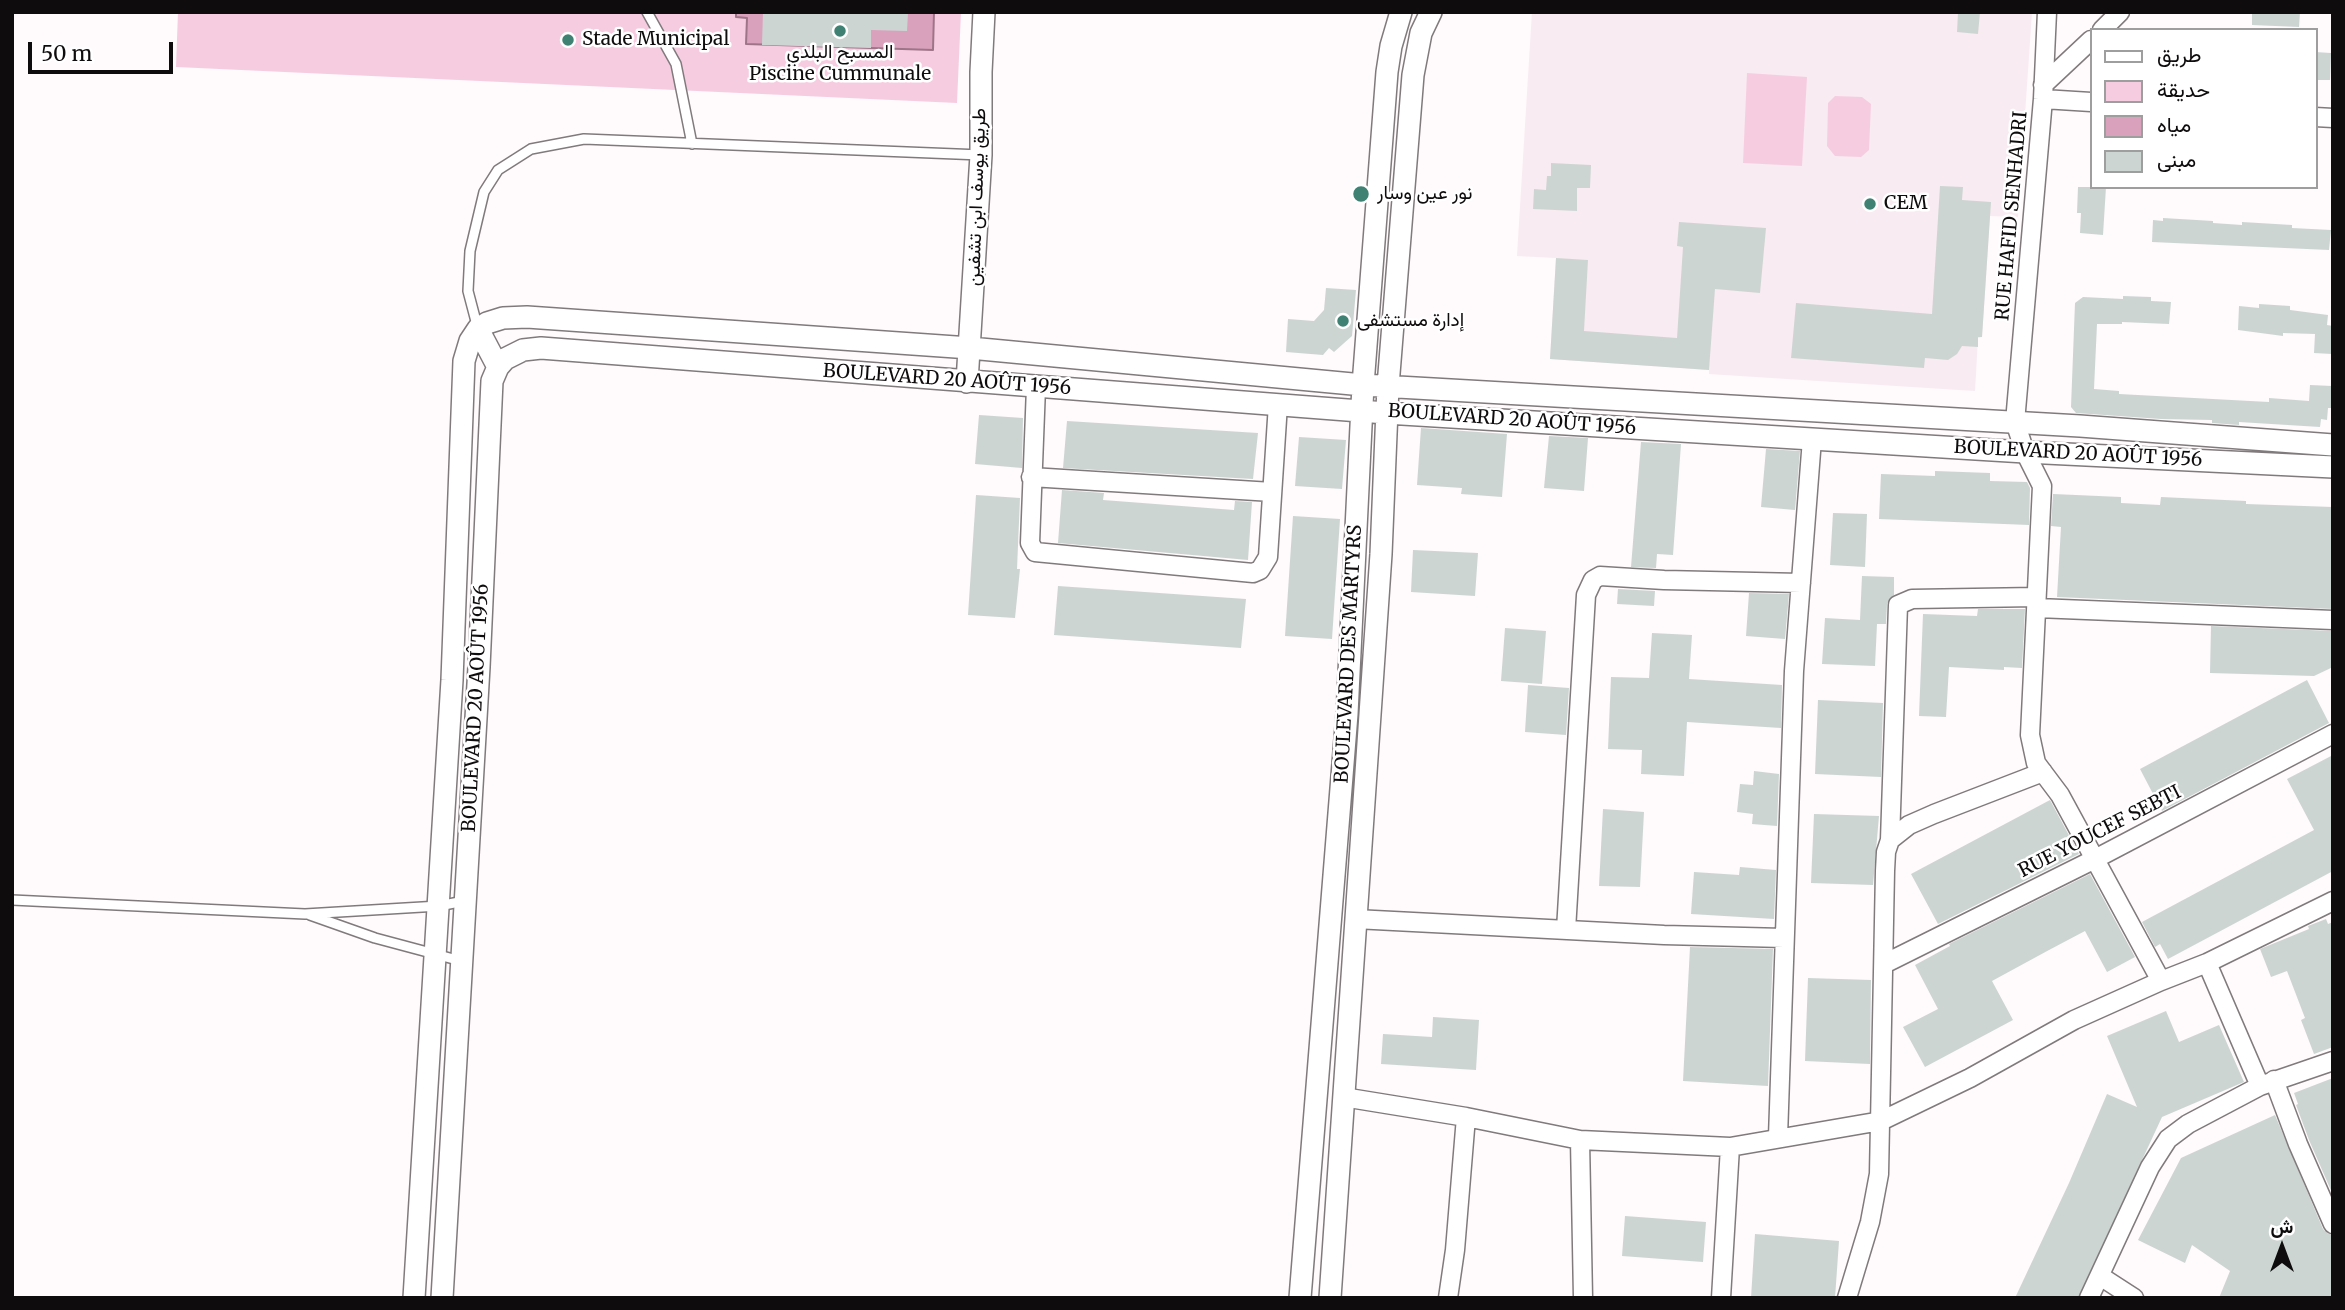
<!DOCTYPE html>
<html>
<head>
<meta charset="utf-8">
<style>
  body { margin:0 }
  #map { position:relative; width:2345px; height:1310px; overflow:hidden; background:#fffafc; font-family:Merriweather,Vazirmatn,serif }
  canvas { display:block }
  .frame { position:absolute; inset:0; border:14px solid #0f0c0e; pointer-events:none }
  .legend { position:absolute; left:2090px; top:28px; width:228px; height:161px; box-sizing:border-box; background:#fff; border:2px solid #9f9e9f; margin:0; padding:9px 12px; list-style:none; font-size:21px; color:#0f0c0e }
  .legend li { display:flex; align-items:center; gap:14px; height:35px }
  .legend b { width:35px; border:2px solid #9f9e9f }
  .north { position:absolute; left:2247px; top:1212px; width:70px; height:70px; -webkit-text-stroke:5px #fff; paint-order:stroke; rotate:0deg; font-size:19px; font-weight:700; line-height:28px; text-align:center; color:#0f0c0e }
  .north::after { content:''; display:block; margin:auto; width:24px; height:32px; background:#0f0c0e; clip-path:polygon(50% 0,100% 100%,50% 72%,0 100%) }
  .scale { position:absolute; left:28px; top:42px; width:145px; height:32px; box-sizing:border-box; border:4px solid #0f0c0e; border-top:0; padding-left:9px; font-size:21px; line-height:24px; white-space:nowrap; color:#0f0c0e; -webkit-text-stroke:5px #fff; paint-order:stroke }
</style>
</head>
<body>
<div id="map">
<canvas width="2345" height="1310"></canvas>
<div class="frame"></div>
<ul class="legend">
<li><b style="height:9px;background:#fff"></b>طريق</li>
<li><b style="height:19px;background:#f6cde0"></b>حديقة</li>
<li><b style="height:19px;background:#daa1bd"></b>مياه</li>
<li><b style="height:19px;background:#cdd5d3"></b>مبنى</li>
</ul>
<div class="north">ش</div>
<div class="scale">50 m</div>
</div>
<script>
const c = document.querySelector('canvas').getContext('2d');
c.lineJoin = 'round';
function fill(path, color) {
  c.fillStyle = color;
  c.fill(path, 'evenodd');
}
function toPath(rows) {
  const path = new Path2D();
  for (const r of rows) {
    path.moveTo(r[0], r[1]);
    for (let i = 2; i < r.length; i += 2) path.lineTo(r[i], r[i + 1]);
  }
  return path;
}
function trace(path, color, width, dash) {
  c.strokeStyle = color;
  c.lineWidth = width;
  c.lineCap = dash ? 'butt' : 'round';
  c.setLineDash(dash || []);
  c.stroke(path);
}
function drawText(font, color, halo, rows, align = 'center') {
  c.font = font + ' Merriweather,Vazirmatn,serif';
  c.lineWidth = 5;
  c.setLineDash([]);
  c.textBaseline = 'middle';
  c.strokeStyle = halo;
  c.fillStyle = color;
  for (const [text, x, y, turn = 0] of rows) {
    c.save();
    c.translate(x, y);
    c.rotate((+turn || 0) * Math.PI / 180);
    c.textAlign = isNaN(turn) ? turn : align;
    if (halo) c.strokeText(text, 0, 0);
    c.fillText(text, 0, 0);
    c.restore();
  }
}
fill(toPath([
  [1532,12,2032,12,2018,217,1990,216,1982,337,1978,338,1975,391,1709,374,1709,370,1550,359,1556,258,1517,256]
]), '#f8ebf1');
fill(toPath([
  [178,12,961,12,957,103,176,67],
  [1747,73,1807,77,1802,166,1743,163],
  [1835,96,1862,97,1871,104,1869,150,1861,157,1835,156,1827,146,1828,103]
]), '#f6cde0');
const water = toPath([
  [736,12,934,12,933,50,746,44,747,18,736,17,736,12]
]);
fill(water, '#daa1bd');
trace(water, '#9d7488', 2);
fill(toPath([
  [763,12,908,12,907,31,871,30,871,48,762,45],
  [1958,12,1980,12,1978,34,1957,32],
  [2252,12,2300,12,2299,27,2252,25],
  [2315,52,2331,53,2330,80,2315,80],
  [1551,163,1591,165,1590,188,1577,188,1577,211,1533,209,1534,189,1546,190,1547,176,1551,176],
  [1940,186,1963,187,1962,200,1991,202,1982,337,1978,337,1978,347,1962,346,1957,354,1948,360,1925,358,1924,368,1791,358,1796,303,1932,314],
  [2078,187,2106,187,2103,235,2080,233,2081,213,2077,213],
  [2163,218,2213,221,2213,223,2242,225,2242,222,2292,225,2292,228,2331,230,2329,250,2152,242,2153,220,2163,221],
  [1679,222,1766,228,1760,293,1715,289,1709,370,1550,359,1556,258,1588,260,1584,331,1677,338,1683,247,1677,246],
  [1326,288,1356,290,1352,336,1334,352,1329,348,1323,355,1286,352,1288,319,1314,321,1324,310],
  [2123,296,2151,297,2151,301,2171,302,2169,324,2122,322,2122,324,2097,324,2094,389,2119,391,2119,394,2269,402,2269,398,2309,401,2310,385,2332,386,2331,408,2328,408,2327,420,2321,419,2320,427,2239,422,2239,425,2212,423,2212,420,2161,419,2076,413,2071,407,2075,303,2083,297,2123,299],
  [2259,304,2290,306,2290,310,2328,315,2327,325,2333,326,2332,354,2314,353,2315,334,2283,333,2283,336,2238,330,2239,306,2259,308],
  [979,415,1023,418,1022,468,975,464],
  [1067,421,1258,433,1253,479,1063,468],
  [1421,428,1507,434,1502,497,1461,494,1462,488,1417,485],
  [1549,436,1588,438,1584,491,1544,488],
  [1299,437,1346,440,1342,489,1295,486],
  [1641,442,1681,444,1673,555,1657,554,1656,568,1631,567],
  [1766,449,1800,451,1795,510,1761,507],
  [1935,471,1990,473,1990,481,2027,482,2030,488,2029,525,1879,519,1881,474,1935,476],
  [1062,490,1104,493,1103,500,1234,510,1235,501,1252,502,1248,560,1058,543],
  [2053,494,2121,497,2121,503,2160,505,2161,497,2246,501,2246,504,2333,507,2333,609,2057,597,2061,527,2051,526],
  [976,495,1020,498,1017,569,1020,569,1015,618,968,615],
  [1833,513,1867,514,1865,567,1830,565],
  [1293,516,1340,519,1332,639,1285,636],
  [1413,550,1478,553,1475,596,1411,592],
  [1862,576,1894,577,1894,595,1887,604,1886,624,1877,624,1875,666,1822,664,1825,618,1860,620],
  [1058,586,1246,599,1241,648,1054,635],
  [1618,589,1655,591,1654,606,1617,604],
  [1749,593,1789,594,1785,639,1746,636],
  [1978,609,2025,609,2022,668,2004,667,2004,670,1949,667,1946,717,1919,716,1923,614,1977,616],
  [2211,626,2333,631,2333,667,2314,676,2210,673],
  [1505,628,1546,631,1542,684,1501,681],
  [1652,633,1692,635,1689,679,1782,685,1781,728,1687,722,1684,776,1641,774,1642,750,1608,749,1611,677,1649,678],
  [2307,680,2329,723,2162,811,2140,769],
  [1528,685,1569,688,1566,735,1525,732],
  [1818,700,1883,703,1881,777,1815,774],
  [2333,755,2333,871,2168,959,2160,944,2155,947,2142,922,2314,830,2287,779],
  [1754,771,1779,774,1777,826,1752,824,1753,814,1737,812,1740,784,1753,785],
  [2050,800,2079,854,1938,924,1911,874],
  [1603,809,1644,812,1640,887,1599,886],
  [1814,814,1879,816,1873,885,1811,883],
  [1740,867,1776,870,1774,919,1691,914,1694,872,1739,875],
  [2090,874,2135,957,2107,972,2085,931,2049,950,1992,981,2013,1020,1925,1067,1903,1027,1938,1009,1915,965,1950,946,1949,944],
  [2326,919,2328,924,2333,922,2333,1047,2314,1054,2301,1020,2305,1018,2287,971,2271,977,2260,949,2309,929,2308,926],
  [1690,947,1773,949,1768,1086,1683,1081],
  [1808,978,1871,980,1870,1064,1805,1061],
  [2166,1011,2179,1042,2219,1025,2244,1082,2162,1117,2078,1298,2015,1298,2069,1183,2107,1094,2137,1107,2107,1036],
  [1433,1017,1479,1020,1476,1070,1381,1064,1383,1034,1432,1037],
  [2333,1078,2333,1195,2309,1140,2296,1105,2298,1104,2294,1093],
  [2275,1115,2323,1229,2327,1233,2333,1235,2333,1298,2219,1298,2230,1271,2192,1245,2185,1263,2138,1240,2181,1158],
  [1625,1216,1706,1222,1703,1262,1622,1256],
  [1755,1234,1839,1241,1835,1298,1751,1298]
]), '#cdd5d3');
const service = toPath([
  [647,12,676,64,692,144],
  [478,329,468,291,470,251,484,192,498,170,531,149,584,139,981,155],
  [12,900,305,914,439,906,464,901],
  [310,915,375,938,461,961]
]);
const minor = toPath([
  [2047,12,2043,99,2015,422,2025,452,2042,486,2030,735,2036,763,2060,795,2161,981],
  [2102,30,2120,12],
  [2043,85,2091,40],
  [2043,99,2091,102],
  [2315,117,2333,118],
  [1036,387,1030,543,1035,552,1253,573,1260,570,1268,557,1278,404],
  [1031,477,1272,492],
  [2037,608,2333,620],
  [1890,840,1898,605,1912,599,2036,597],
  [1355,919,1664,935,1784,938],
  [1566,930,1586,595,1593,580,1600,576,1664,580,1801,583],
  [2207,963,2260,1086,2333,1061],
  [1884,964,2095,859,2333,734],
  [2274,1080,2298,1144,2333,1224],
  [1343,1097,1466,1117,1580,1140,1730,1147,1881,1121,1970,1078,2074,1020,2161,981,2207,963,2333,901],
  [1778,1137,1794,671,1812,439],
  [1580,1140,1583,1298],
  [2100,1276,2134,1298],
  [1448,1298,1455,1250,1466,1117],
  [1721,1298,1730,1147],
  [1847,1298,1870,1222,1879,1174,1885,871,1886,852,1890,840,1909,825,1934,814,2043,772],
  [2089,1298,2150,1167,2168,1139,2188,1124,2260,1086]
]);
const tertiary = toPath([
  [478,329,498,367],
  [967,382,981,155,981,72,984,12],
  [414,1298,452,680,464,361,470,341,478,329,487,323,503,318,527,317,970,348,1363,385,2080,426,2333,445],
  [442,1298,479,667,492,381,498,367,505,359,523,350,541,348,1386,413,2025,452,2333,467],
  [1300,1298,1347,714,1363,385,1387,72,1391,46,1401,12],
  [1330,1298,1381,554,1388,386,1413,75,1421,33,1431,12]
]);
trace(service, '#817a7d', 12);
trace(minor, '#817a7d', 21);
trace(tertiary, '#817a7d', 24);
trace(service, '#fff', 9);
trace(minor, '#fff', 18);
trace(tertiary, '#fff', 21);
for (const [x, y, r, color] of [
  [840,31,7,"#3f8273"],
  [568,40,7,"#3f8273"],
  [1361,194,9,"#3f8273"],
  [1870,204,7,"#3f8273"],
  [1343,321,7,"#3f8273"]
]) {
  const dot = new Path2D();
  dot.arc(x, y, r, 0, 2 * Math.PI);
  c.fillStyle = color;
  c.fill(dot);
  trace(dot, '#fff', 2.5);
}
drawText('19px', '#0f0c0e', '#fff', [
  ["Stade Municipal",582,40],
  ["المسبح البلدي",840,53,"center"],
  ["Piscine Cummunale",840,75,"center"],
  ["نور عين وسار",1377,194],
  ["CEM",1884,204],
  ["إدارة مستشفى",1357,321]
], 'left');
drawText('19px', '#0f0c0e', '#fff', [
  ["طريق يوسف ابن تشفين",977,197,-88],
  ["RUE HAFID SENHADRI",2012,216,-85],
  ["BOULEVARD 20 AOÛT 1956",947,380,4],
  ["BOULEVARD 20 AOÛT 1956",1512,420,4],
  ["BOULEVARD 20 AOÛT 1956",2078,454,3],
  ["BOULEVARD DES MARTYRS",1349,654,-87],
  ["BOULEVARD 20 AOÛT 1956",476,708,-87],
  ["RUE YOUCEF SEBTI",2100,832,-27]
]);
</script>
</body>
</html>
